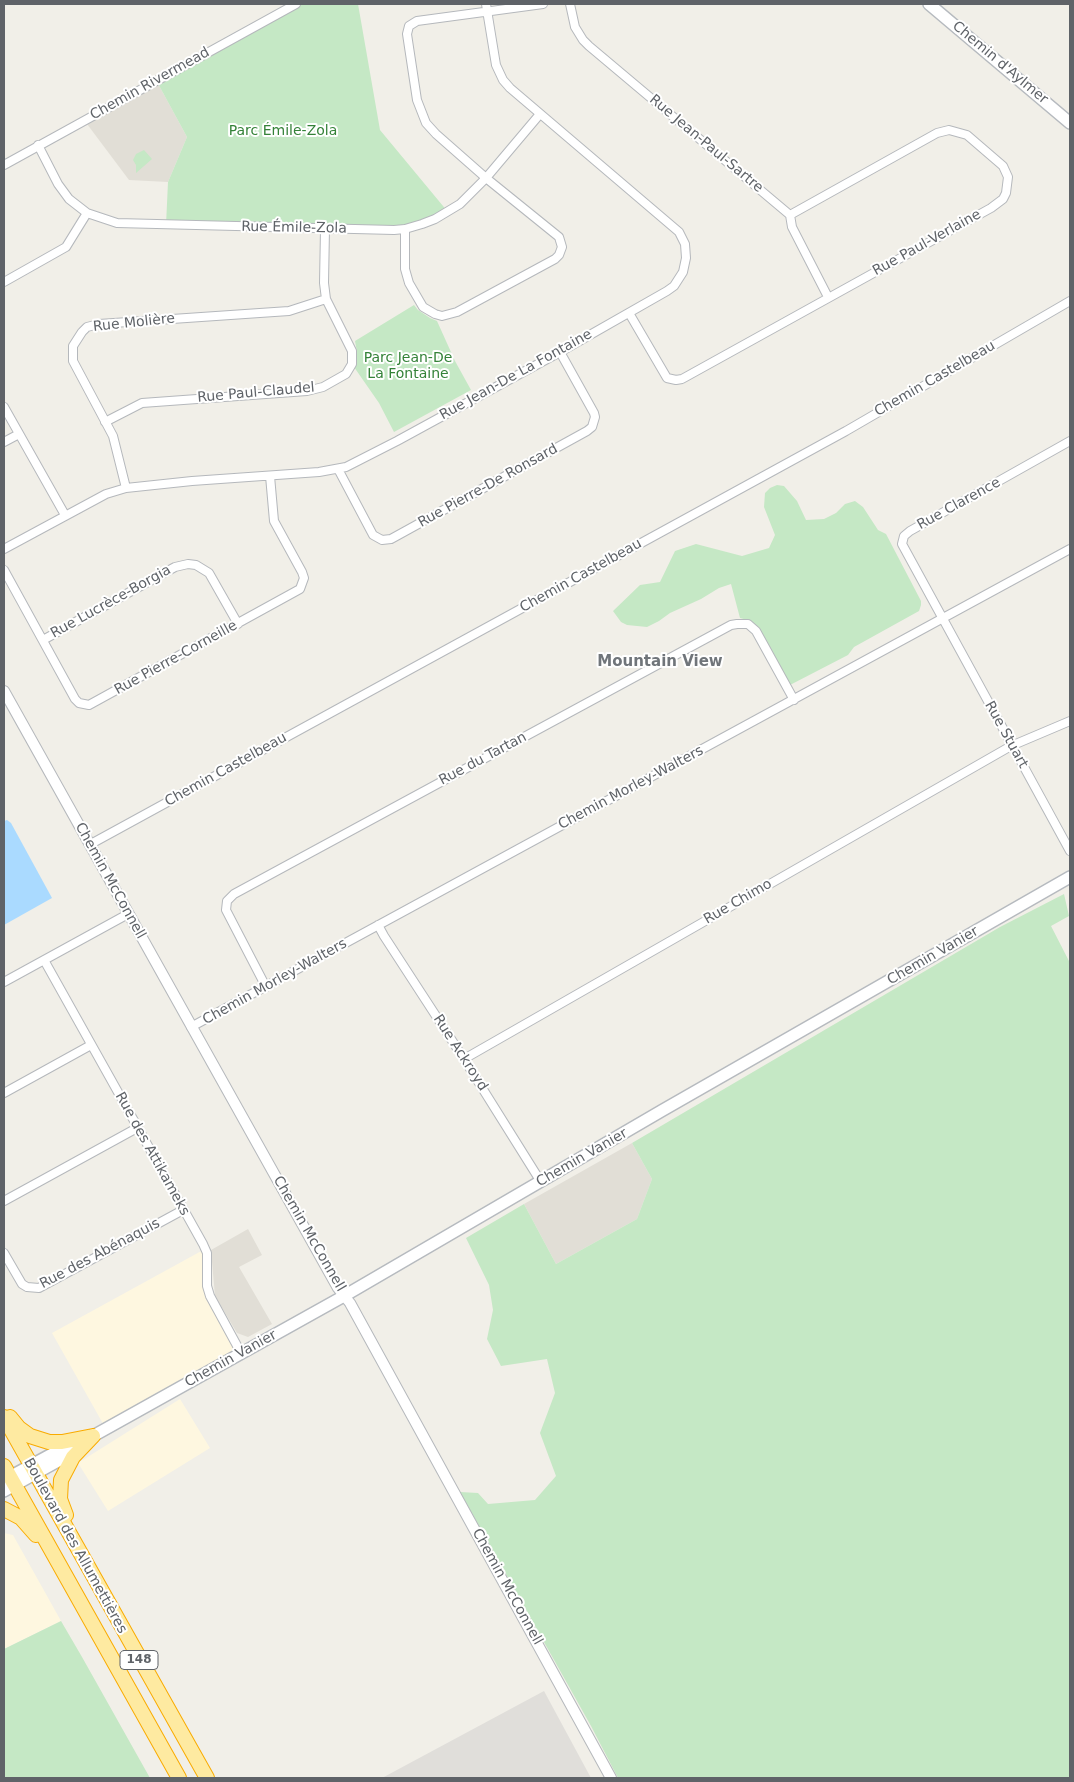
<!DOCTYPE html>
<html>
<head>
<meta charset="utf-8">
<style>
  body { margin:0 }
  #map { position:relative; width:1074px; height:1782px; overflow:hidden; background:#f1efe8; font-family:"DejaVu Sans",sans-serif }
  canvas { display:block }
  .frame { position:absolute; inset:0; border:5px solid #5f6368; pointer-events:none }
</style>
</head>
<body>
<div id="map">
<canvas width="1074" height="1782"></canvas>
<div class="frame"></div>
</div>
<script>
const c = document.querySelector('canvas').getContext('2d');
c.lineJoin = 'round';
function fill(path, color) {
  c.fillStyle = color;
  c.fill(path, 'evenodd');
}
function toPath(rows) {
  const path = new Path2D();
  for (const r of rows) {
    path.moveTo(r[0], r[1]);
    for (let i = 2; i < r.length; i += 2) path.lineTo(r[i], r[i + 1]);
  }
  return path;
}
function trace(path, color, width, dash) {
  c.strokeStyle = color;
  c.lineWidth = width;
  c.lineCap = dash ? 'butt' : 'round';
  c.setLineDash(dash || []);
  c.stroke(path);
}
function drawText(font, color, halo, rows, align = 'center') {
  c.font = font + ' "DejaVu Sans",sans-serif';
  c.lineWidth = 4;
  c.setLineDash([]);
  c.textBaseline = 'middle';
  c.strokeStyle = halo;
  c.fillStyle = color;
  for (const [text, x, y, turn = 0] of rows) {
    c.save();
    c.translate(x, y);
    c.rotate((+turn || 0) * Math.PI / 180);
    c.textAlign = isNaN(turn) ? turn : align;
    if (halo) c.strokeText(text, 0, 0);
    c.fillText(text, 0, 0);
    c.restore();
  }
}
fill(toPath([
  [205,1249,207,1286,241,1353,106,1429,52,1333],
  [180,1399,210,1448,108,1511,78,1463],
  [4,1533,13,1535,61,1621,4,1649]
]), '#fef7e0');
fill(toPath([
  [544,1691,591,1778,382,1778]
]), '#e0deda');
fill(toPath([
  [156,80,187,137,168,182,129,180,84,120],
  [632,1143,652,1179,637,1219,556,1264,524,1204],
  [248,1229,262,1255,239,1267,272,1324,248,1337,237,1333,215,1296,211,1250]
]), '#e1ded6');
fill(toPath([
  [296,4,358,4,380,130,448,212,405,229,166,225,168,182,187,137,156,80],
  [144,150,152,159,136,173,136,165,133,160,136,154],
  [414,305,418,310,430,318,437,321,455,361,471,390,394,432,379,403,354,367,357,352,355,341],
  [777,485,784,486,797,501,806,520,824,519,836,513,845,504,855,501,863,507,878,530,886,534,921,601,921,605,919,611,854,647,848,655,790,685,760,630,751,621,740,618,731,584,719,588,701,599,670,613,659,621,647,627,627,625,621,622,613,611,640,585,660,582,675,551,696,544,742,556,769,548,775,535,764,507,765,493,770,488],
  [1064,894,1069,916,1051,926,1070,963,1070,1778,618,1778,591,1726,460,1492,478,1493,488,1504,535,1500,556,1476,540,1433,555,1393,547,1359,501,1366,487,1339,493,1310,489,1285,466,1238,524,1204,556,1264,637,1219,652,1179,632,1143,1000,927],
  [61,1621,82,1657,150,1778,4,1778,4,1649]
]), '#c5e8c5');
fill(toPath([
  [7,820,11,823,52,898,4,925,4,821]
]), '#aadaff');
const minor = toPath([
  [570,4,575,27,583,40,589,46,790,215,792,227,828,297],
  [38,145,58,184,69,199,87,213,117,223,394,230,405,229,422,224,435,219,460,204,486,178,540,114],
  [4,165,296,4],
  [405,229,405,269,409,283,423,307,435,314,442,316,457,312,555,259,559,255,562,247,559,237,486,178,436,134,426,123,417,100,407,34,409,26,417,21,543,4],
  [4,282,66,247,87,213],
  [629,313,667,378,676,380,682,379,991,208,1003,199,1006,193,1008,177,1003,166,967,135,949,130,937,133,790,215],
  [4,407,65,515],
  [105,422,142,403,307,391,323,387,346,374,352,364,352,351,326,299,324,283,325,229],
  [1070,441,910,531,904,536,902,544,1070,851],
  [4,442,19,434],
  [338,469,373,535,382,540,391,539,587,431,592,427,595,417,594,413,560,352],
  [126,488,113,436,73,361,73,346,82,332,87,327,99,324,289,311,326,299],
  [4,549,106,494,126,488,192,481,319,472,346,467,397,441,560,352,667,291,674,286,683,272,686,258,685,244,679,232,510,88,503,80,496,65,486,4],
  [4,570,75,699,79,703,89,705,300,589,304,578,302,572,274,521,270,476],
  [43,640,175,567,188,564,196,565,209,573,238,624],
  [89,845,846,431,1070,301],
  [378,925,384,936,464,1059,541,1182],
  [44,960,203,1244,207,1253,207,1286,210,1296,241,1353],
  [4,982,128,914],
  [266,987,226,910,227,901,234,894,731,625,737,624,748,624,756,631,794,700],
  [191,1027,1070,549],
  [464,1059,1011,746,1070,721],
  [4,1093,91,1045],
  [4,1201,137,1128],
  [4,1253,22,1284,27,1287,39,1288,183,1210]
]);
const tertiary = toPath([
  [4,691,338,1288,350,1303,611,1778]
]);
const secondary = toPath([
  [929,4,1070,123],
  [4,1480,65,1447,93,1436,344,1296,663,1110,1070,877],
  [4,1491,69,1455,78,1448]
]);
const trunk = toPath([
  [4,1417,207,1778],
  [10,1417,19,1428,30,1436,49,1442,62,1442,93,1436],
  [4,1466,179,1778],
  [4,1509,21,1518,36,1535],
  [66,1515,60,1499,61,1480,73,1457,93,1436]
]);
trace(minor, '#b5b8bc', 10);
trace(tertiary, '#b5b8bc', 12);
trace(secondary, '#b6babf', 14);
trace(trunk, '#f9ab00', 16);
trace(minor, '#fff', 8);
trace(tertiary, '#fff', 10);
trace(secondary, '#fff', 11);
trace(trunk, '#feeaa1', 14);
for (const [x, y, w] of [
  [139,1660,38]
]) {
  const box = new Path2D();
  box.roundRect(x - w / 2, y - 9.5, w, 19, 4);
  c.fillStyle = '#fff';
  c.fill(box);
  trace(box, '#5f6368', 1);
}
drawText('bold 12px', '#5f6368', null, [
  ["148",139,1660]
]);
drawText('14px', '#5f6368', '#fff', [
  ["Chemin d'Aylmer",1000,63,40],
  ["Chemin Rivermead",150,84,-29],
  ["Rue Jean-Paul-Sartre",706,144,40],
  ["Rue Émile-Zola",294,228,1],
  ["Rue Paul-Verlaine",927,243,-29],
  ["Rue Molière",134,323,-6],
  ["Rue Jean-De La Fontaine",516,375,-29],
  ["Chemin Castelbeau",935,379,-30],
  ["Rue Paul-Claudel",256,393,-5],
  ["Rue Pierre-De Ronsard",488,486,-29],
  ["Rue Clarence",959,504,-29],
  ["Chemin Castelbeau",581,576,-29],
  ["Rue Lucrèce-Borgia",111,602,-29],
  ["Rue Pierre-Corneille",176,658,-29],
  ["Rue Stuart",1006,735,61],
  ["Rue du Tartan",483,759,-28],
  ["Chemin Castelbeau",226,770,-29],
  ["Chemin Morley-Walters",631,788,-28],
  ["Chemin McConnell",110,881,61],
  ["Rue Chimo",738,902,-30],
  ["Chemin Vanier",933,956,-30],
  ["Chemin Morley-Walters",275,982,-29],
  ["Rue Ackroyd",460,1053,57],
  ["Rue des Attikameks",152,1154,61],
  ["Chemin Vanier",582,1158,-30],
  ["Chemin McConnell",309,1234,60],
  ["Rue des Abénaquis",100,1254,-28],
  ["Chemin Vanier",231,1359,-29],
  ["Boulevard des Allumettières",75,1546,61],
  ["Chemin McConnell",507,1587,61]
]);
drawText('14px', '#348238', '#fff', [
  ["Parc Émile-Zola",283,131],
  ["Parc Jean-De",408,358],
  ["La Fontaine",408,374]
]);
drawText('bold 15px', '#70757a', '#fff', [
  ["Mountain View",660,662]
]);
</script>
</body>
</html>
